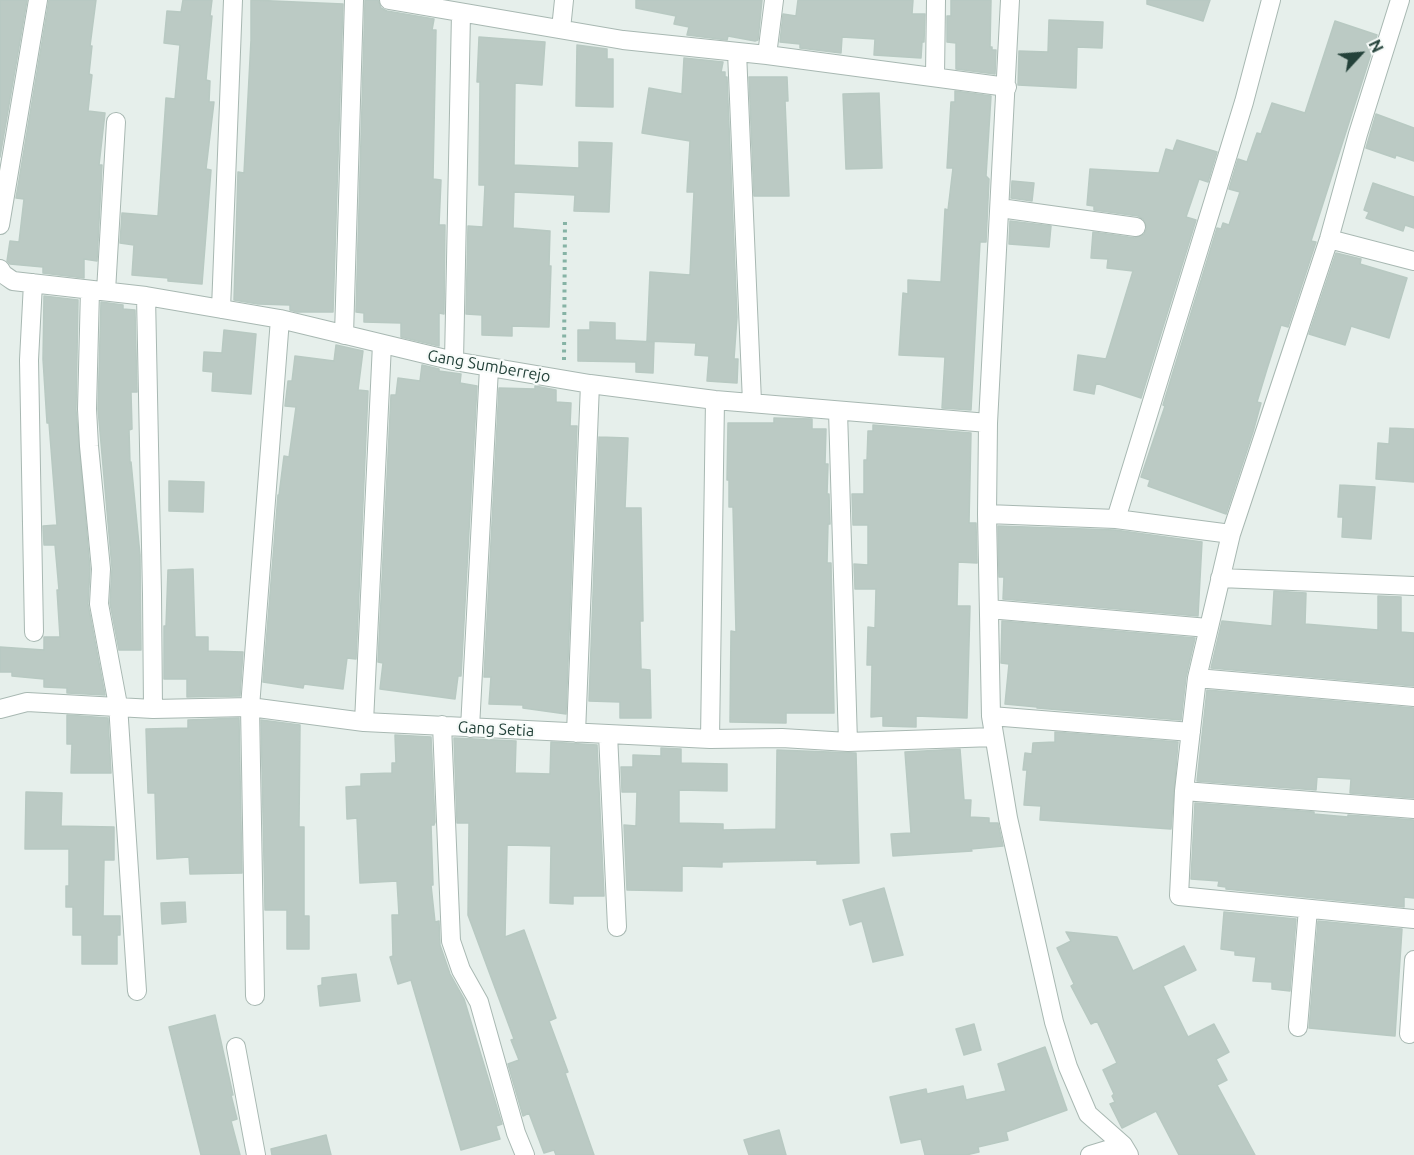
<!DOCTYPE html>
<html>
<head>
<meta charset="utf-8">
<style>
  body { margin:0 }
  #map { position:relative; width:1414px; height:1155px; overflow:hidden; background:#e6efeb; font-family:Ubuntu,sans-serif }
  canvas { display:block }
  .north { position:absolute; left:1330px; top:24px; width:60px; height:60px; -webkit-text-stroke:4px #f7fbf9; paint-order:stroke; rotate:64deg; font-size:16px; font-weight:700; line-height:24px; text-align:center; color:#24423a }
  .north::after { content:''; display:block; margin:auto; width:21px; height:27px; background:#24423a; clip-path:polygon(50% 0,100% 100%,50% 72%,0 100%) }
</style>
</head>
<body>
<div id="map">
<canvas width="1414" height="1155"></canvas>
<div class="north">N</div>
</div>
<script>
const c = document.querySelector('canvas').getContext('2d');
c.lineJoin = 'round';
function fill(path, color) {
  c.fillStyle = color;
  c.fill(path, 'evenodd');
}
function toPath(rows) {
  const path = new Path2D();
  for (const r of rows) {
    path.moveTo(r[0], r[1]);
    for (let i = 2; i < r.length; i += 2) path.lineTo(r[i], r[i + 1]);
  }
  return path;
}
function trace(path, color, width, dash) {
  c.strokeStyle = color;
  c.lineWidth = width;
  c.lineCap = dash ? 'butt' : 'round';
  c.setLineDash(dash || []);
  c.stroke(path);
}
function drawText(font, color, halo, rows, align = 'center') {
  c.font = font + ' Ubuntu,sans-serif';
  c.lineWidth = 4.5;
  c.setLineDash([]);
  c.textBaseline = 'middle';
  c.strokeStyle = halo;
  c.fillStyle = color;
  for (const [text, x, y, turn = 0] of rows) {
    c.save();
    c.translate(x, y);
    c.rotate((+turn || 0) * Math.PI / 180);
    c.textAlign = isNaN(turn) ? turn : align;
    if (halo) c.strokeText(text, 0, 0);
    c.fillText(text, 0, 0);
    c.restore();
  }
}
const building = toPath([
  [0,0,27,0,0,157,0,0],
  [49,0,96,0,90,46,92,46,89,74,92,75,88,111,105,113,99,165,102,165,97,261,84,259,84,278,43,273,43,267,10,264,7,261,10,241,19,242,24,199,16,198,49,0],
  [183,0,212,0,210,16,212,16,206,80,210,81,209,102,214,102,206,169,211,170,202,284,168,281,168,278,132,275,134,245,120,243,122,213,158,216,166,98,175,99,180,45,164,43,167,11,181,12,183,0],
  [251,0,343,4,333,312,297,312,290,310,290,305,258,304,234,300,238,172,244,173,251,40,251,0],
  [365,0,378,0,381,8,387,11,434,19,432,30,436,30,433,179,441,180,439,225,445,225,444,314,439,313,439,346,401,337,401,323,364,322,364,313,356,312,365,0],
  [636,0,762,0,758,40,755,41,728,36,727,40,687,35,689,27,674,24,676,16,636,8,636,0],
  [798,0,913,0,912,14,925,14,924,42,922,42,921,58,874,55,875,39,842,37,841,53,800,48,800,44,780,42,783,14,796,16,798,0],
  [951,0,991,0,990,47,992,47,992,50,996,50,995,74,956,69,956,43,947,42,947,16,951,16,951,0],
  [1147,0,1210,0,1203,21,1147,4,1147,0],
  [1049,20,1103,22,1102,48,1077,47,1076,88,1018,85,1019,51,1048,52,1049,20],
  [1335,21,1377,35,1311,241,1316,242,1288,327,1281,325,1267,369,1257,402,1261,403,1253,432,1226,514,1148,486,1150,480,1141,477,1165,406,1163,405,1217,228,1221,229,1223,223,1229,225,1240,192,1229,189,1238,159,1247,162,1257,133,1261,134,1272,103,1305,113,1335,21],
  [479,37,545,42,542,85,515,83,514,165,579,168,579,142,612,143,609,212,574,211,575,195,514,192,513,228,550,231,549,266,551,266,549,327,512,326,512,336,482,335,482,315,466,314,468,226,483,227,485,185,479,185,480,82,477,82,479,37],
  [577,45,607,49,607,59,613,59,613,107,576,106,577,45],
  [684,58,723,62,721,72,725,72,725,77,727,77,737,317,734,359,738,359,737,383,707,381,709,356,695,355,696,343,647,341,650,272,690,275,694,192,687,192,690,141,642,133,649,88,682,94,684,58],
  [749,77,787,77,788,101,785,101,789,196,754,196,749,77],
  [955,91,991,96,986,176,989,179,986,242,980,242,971,410,942,408,945,357,899,355,903,293,908,294,908,280,941,282,945,209,948,210,953,168,947,168,951,102,955,102,955,91],
  [879,93,882,168,846,169,843,94,879,93],
  [1376,114,1414,128,1414,161,1396,155,1395,158,1366,148,1376,114],
  [1177,140,1217,152,1208,182,1199,179,1186,217,1196,220,1141,398,1096,383,1094,394,1074,390,1078,355,1106,359,1133,271,1107,268,1108,259,1091,258,1093,232,1135,238,1144,234,1147,228,1143,219,1138,216,1094,210,1094,206,1087,205,1090,169,1159,173,1166,149,1173,151,1177,140],
  [1012,181,1034,183,1032,201,1011,198,1012,181],
  [1373,183,1414,197,1414,228,1405,225,1403,231,1366,218,1369,212,1364,210,1373,183],
  [1010,221,1051,226,1049,247,1009,244,1010,221],
  [1336,253,1361,259,1360,264,1407,278,1389,338,1351,326,1345,345,1309,334,1336,253],
  [44,296,78,300,76,410,90,569,88,604,105,695,67,693,67,688,44,687,44,679,12,676,12,672,0,672,0,647,44,650,44,637,60,637,57,590,59,590,55,545,44,545,43,526,57,525,49,423,47,423,43,359,44,296],
  [101,302,123,305,123,309,135,310,137,392,131,392,132,429,129,430,130,463,131,462,140,555,141,650,119,650,110,603,112,568,98,409,101,302],
  [590,322,615,323,615,340,654,342,653,373,636,372,636,362,578,361,578,330,590,330,590,322],
  [224,330,256,334,251,394,212,391,213,372,203,371,204,352,222,353,224,330],
  [336,345,363,351,358,390,368,391,356,659,347,658,343,689,304,684,303,688,263,682,278,495,279,495,284,456,289,457,296,407,285,406,288,381,292,381,295,356,334,361,336,345],
  [422,365,439,369,439,371,461,374,460,383,477,386,461,676,458,676,455,699,380,689,383,663,378,662,391,395,396,395,398,378,420,381,422,365],
  [535,386,556,390,556,402,571,403,570,426,577,426,566,714,523,708,523,705,489,704,491,677,484,677,499,388,535,389,535,386],
  [774,418,812,419,812,429,826,429,825,464,828,464,827,494,829,494,830,524,828,524,827,563,831,563,834,713,786,713,786,723,730,722,731,631,736,632,733,507,729,507,729,480,727,480,728,423,774,423,774,418],
  [873,425,971,433,969,523,976,523,977,563,958,562,957,606,970,606,967,718,916,716,916,727,883,726,883,716,871,717,872,665,867,665,868,627,875,628,876,589,855,589,854,564,868,565,868,525,853,525,852,494,864,494,864,460,867,460,868,431,873,431,873,425],
  [1390,428,1414,429,1414,482,1376,479,1378,443,1389,444,1390,428],
  [599,437,628,438,625,508,641,508,643,621,640,621,641,669,650,670,651,718,620,718,620,702,589,701,599,437],
  [169,481,204,482,203,512,169,511,169,481],
  [1340,485,1375,487,1371,539,1342,537,1343,517,1338,517,1340,485],
  [998,526,1115,530,1202,542,1198,616,1003,599,1004,577,999,577,998,526],
  [193,569,195,637,208,637,208,651,243,652,240,696,187,697,187,679,164,679,164,626,166,626,168,570,193,569],
  [1274,591,1306,593,1305,624,1378,630,1378,596,1401,597,1401,632,1414,633,1414,686,1211,668,1222,621,1272,626,1274,591],
  [1002,621,1195,638,1186,677,1181,720,1037,708,1037,707,1005,704,1009,664,1001,663,1002,621],
  [1207,690,1414,708,1414,798,1350,793,1351,779,1317,777,1316,790,1197,781,1207,690],
  [67,715,108,718,111,773,71,773,72,744,67,744,67,715],
  [239,718,242,873,190,874,189,857,157,859,155,793,148,793,146,729,188,728,188,720,239,718],
  [261,720,300,725,299,827,304,827,304,916,309,916,309,949,287,949,287,910,265,910,261,720],
  [1055,732,1178,742,1171,829,1040,820,1041,806,1024,805,1027,770,1023,770,1025,753,1032,754,1033,743,1055,742,1055,732],
  [395,735,431,737,435,822,434,825,431,825,433,885,431,885,435,922,439,921,440,945,450,974,464,999,502,1124,496,1126,500,1139,461,1150,411,980,398,984,390,957,393,956,392,915,399,915,397,881,360,883,357,818,347,819,346,787,361,786,361,774,392,773,392,763,396,763,395,735],
  [454,738,516,741,515,773,550,774,551,742,597,745,604,896,573,896,573,904,550,903,551,846,507,845,505,937,524,930,556,1018,549,1021,568,1072,565,1073,594,1155,556,1155,554,1150,544,1153,529,1113,523,1116,508,1064,519,1060,511,1040,514,1039,468,915,469,823,457,823,454,738],
  [661,748,681,749,681,763,727,764,727,791,679,790,679,823,723,824,723,830,776,829,777,750,856,753,859,863,817,864,817,860,722,862,722,867,682,866,682,891,627,890,624,825,636,826,637,792,622,792,621,767,633,767,633,755,661,756,661,748],
  [960,749,964,800,971,800,970,817,989,818,989,823,998,823,1003,846,971,849,972,851,893,856,891,834,911,833,905,752,960,749],
  [26,792,62,793,61,826,114,827,114,860,104,860,103,916,120,916,120,935,117,935,117,964,82,964,82,935,73,935,73,907,66,907,66,886,69,886,69,849,25,849,26,792],
  [1195,803,1314,812,1314,814,1348,817,1348,815,1414,820,1414,898,1404,897,1404,907,1226,889,1226,887,1218,886,1219,881,1191,879,1195,803],
  [884,888,903,955,873,962,862,921,850,925,843,900,884,888],
  [185,902,186,922,162,924,161,903,185,902],
  [1224,912,1296,919,1290,991,1272,989,1272,982,1253,981,1256,957,1235,955,1235,951,1221,949,1224,912],
  [1318,921,1402,929,1395,1036,1309,1028,1318,921],
  [1066,932,1117,937,1133,971,1184,946,1196,970,1163,986,1188,1037,1214,1024,1229,1052,1216,1059,1227,1080,1217,1085,1255,1155,1179,1155,1156,1111,1122,1128,1110,1104,1115,1102,1112,1096,1114,1094,1103,1070,1117,1063,1097,1021,1091,1024,1071,986,1074,984,1057,948,1071,941,1066,932],
  [356,974,360,1001,320,1006,318,986,322,985,322,978,356,974],
  [215,1015,233,1095,231,1095,237,1119,231,1121,240,1155,201,1155,169,1027,215,1015],
  [974,1024,981,1050,964,1055,956,1029,974,1024],
  [1045,1047,1067,1110,1006,1132,1008,1140,978,1147,979,1152,966,1155,925,1155,921,1139,901,1143,890,1097,926,1089,927,1094,963,1086,966,1100,1006,1091,998,1064,1045,1047],
  [779,1130,786,1155,749,1155,744,1140,779,1130],
  [326,1135,331,1155,272,1155,271,1149,326,1135]
]);
fill(building, '#bbcac4');
trace(building, '#b8c9c2', 1.5);
const minor = toPath([
  [389,0,623,40,767,55,1007,87],
  [1010,0,988,423,987,514,991,716,1008,818,1054,1022,1068,1067,1088,1114,1123,1145,1129,1155],
  [1400,0,1358,134,1329,239,1231,534,1197,678,1184,791,1179,896,1414,919],
  [561,29,564,0],
  [737,52,752,402],
  [767,55,774,0],
  [935,76,936,0],
  [1000,208,1136,227],
  [0,225,38,0],
  [1329,239,1414,261],
  [0,269,3,274,13,281,146,296,280,319,454,361,590,384,715,400,988,423],
  [33,283,29,360,34,632],
  [90,290,87,409,89,446,101,569,99,604,118,705,137,991],
  [106,291,116,122],
  [146,296,152,594,153,709],
  [221,309,233,0],
  [344,335,354,0],
  [454,361,461,13],
  [838,411,848,742],
  [987,514,1116,519,1231,534],
  [1116,519,1244,102,1271,0],
  [1220,578,1414,586],
  [989,609,1208,628],
  [1197,678,1414,697],
  [0,709,27,702,153,709,250,707,364,722,710,739,782,738,848,742,994,737],
  [991,716,1191,732],
  [364,722,382,344],
  [442,725,451,941,461,970,479,1002,516,1133,525,1155],
  [470,728,489,368],
  [576,733,590,384],
  [608,734,617,927],
  [710,739,715,400],
  [1184,791,1414,809],
  [255,996,250,707,280,319],
  [1298,1027,1308,909],
  [1409,1034,1414,960],
  [236,1047,256,1155],
  [1090,1155,1123,1145]
]);
trace(minor, '#a8b8b2', 20);
trace(toPath([
  [564,360,565,220]
]), '#86b3a5', 4, [3, 4.5]);
trace(minor, '#fff', 18);
drawText('16px', '#24423a', '#f7fbf9', [
  ["Gang Sumberrejo",489,366,10],
  ["Gang Setia",496,729,3]
]);
</script>
</body>
</html>
